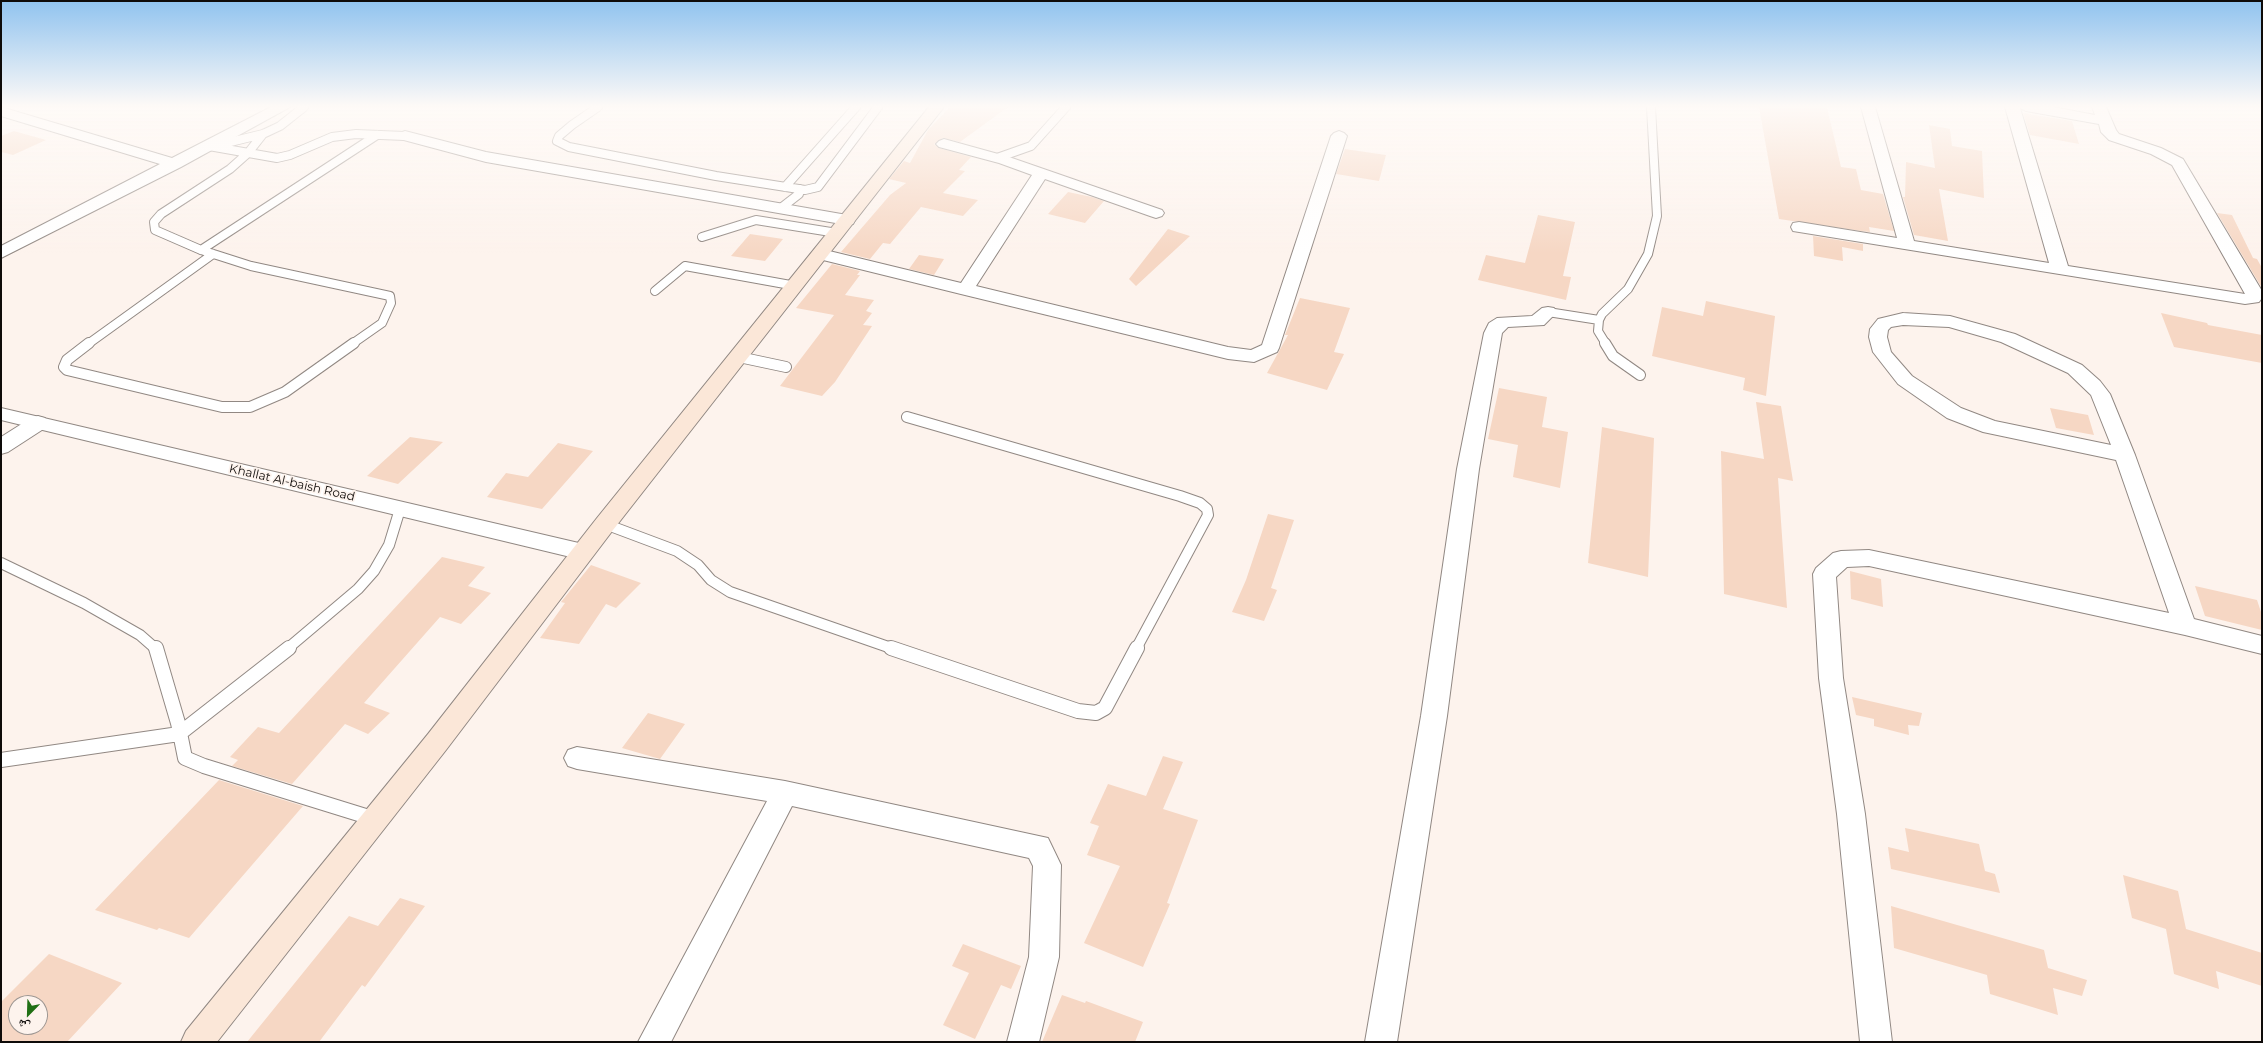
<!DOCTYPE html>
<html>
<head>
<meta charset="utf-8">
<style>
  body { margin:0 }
  #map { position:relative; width:2263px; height:1043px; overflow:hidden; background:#fdf3ed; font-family:Montserrat,"Noto Naskh Arabic",sans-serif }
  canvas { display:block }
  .frame { position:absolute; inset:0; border:2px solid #0e0b09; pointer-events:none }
  .north { position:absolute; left:8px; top:995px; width:40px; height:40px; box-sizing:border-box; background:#fdf3ed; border:1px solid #9d9692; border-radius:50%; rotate:203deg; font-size:11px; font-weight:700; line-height:16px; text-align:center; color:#0e0b09 }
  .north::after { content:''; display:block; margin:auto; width:14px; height:18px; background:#206f14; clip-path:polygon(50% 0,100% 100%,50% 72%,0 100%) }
</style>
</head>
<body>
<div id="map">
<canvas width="2263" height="1043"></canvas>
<div class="frame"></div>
<div class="north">ش</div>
</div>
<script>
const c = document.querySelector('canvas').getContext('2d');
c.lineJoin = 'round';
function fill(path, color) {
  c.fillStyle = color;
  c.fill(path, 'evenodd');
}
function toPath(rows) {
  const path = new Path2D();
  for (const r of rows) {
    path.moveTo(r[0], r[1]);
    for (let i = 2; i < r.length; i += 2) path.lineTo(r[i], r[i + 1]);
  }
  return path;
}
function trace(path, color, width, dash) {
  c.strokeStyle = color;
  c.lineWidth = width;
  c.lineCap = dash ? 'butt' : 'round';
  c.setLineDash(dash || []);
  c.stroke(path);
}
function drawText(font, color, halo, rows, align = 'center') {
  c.font = font + ' Montserrat,sans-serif';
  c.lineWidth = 3.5;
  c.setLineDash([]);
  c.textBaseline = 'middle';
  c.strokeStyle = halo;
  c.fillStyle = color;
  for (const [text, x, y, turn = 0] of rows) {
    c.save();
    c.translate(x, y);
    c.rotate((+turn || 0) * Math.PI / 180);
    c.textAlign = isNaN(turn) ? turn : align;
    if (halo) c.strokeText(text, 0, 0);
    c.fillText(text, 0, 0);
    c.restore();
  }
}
fill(toPath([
  [950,107,1008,107,960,142,943,138,934,144,939,148,971,157,959,170,965,171,943,193,978,200,963,216,921,207,890,244,883,243,870,259,841,252,890,195,906,183,889,179,904,161,910,163,928,130],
  [1759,107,1827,107,1841,167,1856,169,1861,190,1883,194,1894,231,1869,227,1870,232,1861,231,1779,219],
  [2023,113,2072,121,2079,144,2030,135],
  [1929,125,1950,129,1952,146,1982,151,1984,198,1939,189,1948,241,1914,235,1903,197,1905,197,1906,162,1935,168],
  [14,131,46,140,13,155,1,152,1,136],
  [1345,149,1386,155,1379,181,1336,174],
  [1068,192,1092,197,1104,201,1085,223,1048,214],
  [2217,213,2232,215,2253,258,2257,259,2262,268,2262,288],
  [1538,215,1575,222,1563,276,1571,277,1566,300,1478,280,1486,255,1525,263],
  [1168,229,1190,236,1136,286,1129,279],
  [750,234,783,239,765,261,731,256],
  [1813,236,1863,244,1863,251,1842,247,1843,261,1814,256],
  [919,255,944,259,934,275,909,269],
  [832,264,860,271,857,275,860,275,845,295,874,300,866,311,872,313,863,325,872,326,835,382,822,396,780,386,834,315,796,308],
  [1300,298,1350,308,1334,352,1344,354,1327,390,1267,373,1288,335,1285,335],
  [1706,301,1775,316,1766,396,1743,390,1745,378,1652,356,1662,307,1703,316],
  [2161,313,2207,323,2208,325,2262,335,2262,363,2174,347],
  [1499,388,1547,397,1542,427,1568,432,1560,488,1513,477,1518,445,1488,439],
  [1756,402,1781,406,1793,481,1778,478,1787,608,1724,594,1721,451,1764,459],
  [2050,408,2088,415,2094,435,2056,428],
  [1602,427,1654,438,1648,577,1588,563],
  [410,437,443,442,398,484,367,476],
  [558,443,593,451,542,509,487,497,506,473,528,477],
  [1268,514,1294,520,1271,588,1277,590,1264,621,1232,612,1246,580],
  [442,557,485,567,468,586,491,593,461,624,440,617,364,703,390,713,368,734,345,724,292,784,232,766,238,760,230,757,258,727,279,733],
  [591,565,641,583,616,608,606,604,579,644,540,638,565,603,561,602],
  [1850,571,1881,579,1883,607,1851,599],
  [2195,586,2257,600,2262,615,2262,630,2205,616],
  [1852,697,1922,713,1919,726,1908,725,1909,735,1874,726,1874,719,1856,715],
  [648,713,685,724,660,759,622,748],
  [1163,756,1183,762,1163,809,1198,820,1167,903,1170,904,1143,967,1084,943,1120,866,1087,855,1099,826,1090,823,1108,784,1146,796],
  [219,780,303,806,189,938,159,928,157,930,95,910],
  [1905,828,1979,844,1985,871,1995,874,2000,893,1891,869,1888,847,1909,852],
  [2123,875,2178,891,2186,929,2262,953,2262,986,2216,971,2219,989,2174,974,2166,929,2132,918],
  [400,898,425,906,365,987,362,985,319,1042,247,1042,349,916,378,926],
  [1891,906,2044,950,2048,968,2087,980,2082,996,2053,988,2058,1015,1990,994,1987,975,1894,948],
  [963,944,1021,966,1011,989,1001,985,975,1039,943,1025,969,973,952,966],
  [49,954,122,983,67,1042,1,1042,1,1002],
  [16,1003,40,1003,40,1027,16,1027],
  [1062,995,1085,1003,1086,1001,1143,1022,1135,1042,1042,1042]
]), '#f6d7c4');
const serviceFar2 = toPath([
  [598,107,572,125,559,136,557,141,569,147,716,176,805,190,818,187,878,107],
  [263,134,248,153,230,169,161,214,154,222,155,230,201,250,251,266,390,296,391,303,382,323,352,344],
  [218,145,263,134,280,126,304,107],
  [209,146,277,158,290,155,332,137,356,134,405,136],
  [997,158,1031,146,1066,107],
  [785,187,856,107],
  [781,208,799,194,800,189],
  [702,237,756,220,837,233],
  [201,250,377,135],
  [655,291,685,266,796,286],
  [1548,312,1599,320],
  [88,344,213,254],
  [1606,344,1598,331,1599,320,1602,314,1628,289,1648,254,1657,216,1651,107]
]);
const serviceFar1 = toPath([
  [89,343,67,360,64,367,67,370,222,407,250,407,285,392,354,343],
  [1605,343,1613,356,1640,375],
  [739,357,786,367],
  [907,417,1180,496,1200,503,1207,509,1208,515,1136,649],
  [605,524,677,551,698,565,711,580,730,592,894,649],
  [1,563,84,603,140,635,156,649],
  [287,649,358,589,374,571,389,545,400,509]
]);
const service = toPath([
  [156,648,178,723,185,758,204,766,375,819],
  [891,648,1078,711,1096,713,1105,708,1137,648],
  [1,760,179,734,289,648]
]);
const minor = toPath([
  [1,107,172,158,271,107,290,107,181,167,1,258,1,246,160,164,1,116,1,107],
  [1861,107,1875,107,1914,241,2049,263,2005,107,2053,107,2095,115,2092,107,2106,107,2116,130,2119,134,2161,148,2183,159,2262,291,2262,298,2259,302,2245,304,1793,231,1791,227,1793,223,1799,222,1897,238,1861,107],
  [2020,108,2026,111,2099,124,2101,132,2109,140,2151,154,2172,165,2245,294,2068,266,2020,108],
  [405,131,486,152,847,215,853,216,855,220,853,224,847,225,486,162,400,139,397,136,400,133,405,131],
  [1339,131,1344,133,1347,136,1279,348,1277,352,1254,362,1228,359,965,295,815,258,812,254,815,250,821,249,961,283,1032,175,999,163,939,147,936,144,939,141,944,139,1009,157,1162,210,1164,213,1162,216,1156,218,1150,216,1045,179,976,286,1228,347,1251,350,1262,345,1331,136,1334,133,1339,131],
  [1548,307,1554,308,1557,312,1544,325,1508,327,1502,333,1479,469,1447,716,1397,1042,1365,1042,1421,716,1457,469,1484,333,1489,323,1497,318,1532,316,1542,308,1548,307],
  [1903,313,1950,316,2015,334,2082,365,2100,381,2110,394,2135,455,2194,619,2262,636,2262,654,2185,635,1869,566,1847,567,1836,577,1843,678,1865,814,1892,1042,1860,1042,1837,814,1819,678,1813,574,1816,568,1833,553,1841,551,1869,550,2169,613,2116,460,1983,432,1947,418,1898,384,1873,352,1869,337,1870,329,1878,319,1903,313],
  [1903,325,1949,327,2001,342,2068,373,2091,395,2111,445,1995,421,1961,408,1912,376,1891,352,1887,337,1888,330,1891,327,1903,325],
  [38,416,45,418,48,423,45,428,8,452,1,454,1,437,31,418,38,416],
  [577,747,785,781,1048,838,1061,865,1059,957,1039,1042,1007,1042,1029,957,1033,866,1029,858,792,806,671,1042,638,1042,767,801,577,769,568,766,564,758,568,750,577,747]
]);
const tertiary = toPath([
  [1,408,583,544,591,546,594,552,591,558,583,560,1,420,1,408]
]);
const secondary = toPath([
  [929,107,944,107,613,530,446,750,217,1042,181,1042,186,1031,428,734,597,518,929,107]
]);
trace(serviceFar2, '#918883', 10);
trace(serviceFar1, '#918883', 12);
trace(service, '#918883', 16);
trace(minor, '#918883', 2);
trace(tertiary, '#918883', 2);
trace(secondary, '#918883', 2);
trace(serviceFar2, '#fff', 8);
trace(serviceFar1, '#fff', 10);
trace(service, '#fff', 14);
fill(minor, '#fff');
fill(tertiary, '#fff');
fill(secondary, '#fbe7d8');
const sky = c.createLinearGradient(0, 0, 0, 253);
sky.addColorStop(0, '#90c3ef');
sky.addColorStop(0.42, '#fefaf7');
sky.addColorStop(1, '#fefaf700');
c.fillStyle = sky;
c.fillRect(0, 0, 2263, 253);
drawText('12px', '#0e0b09', '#fdf3ed', [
  ["Khallat Al-baish Road",292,483,13]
]);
</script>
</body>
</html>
